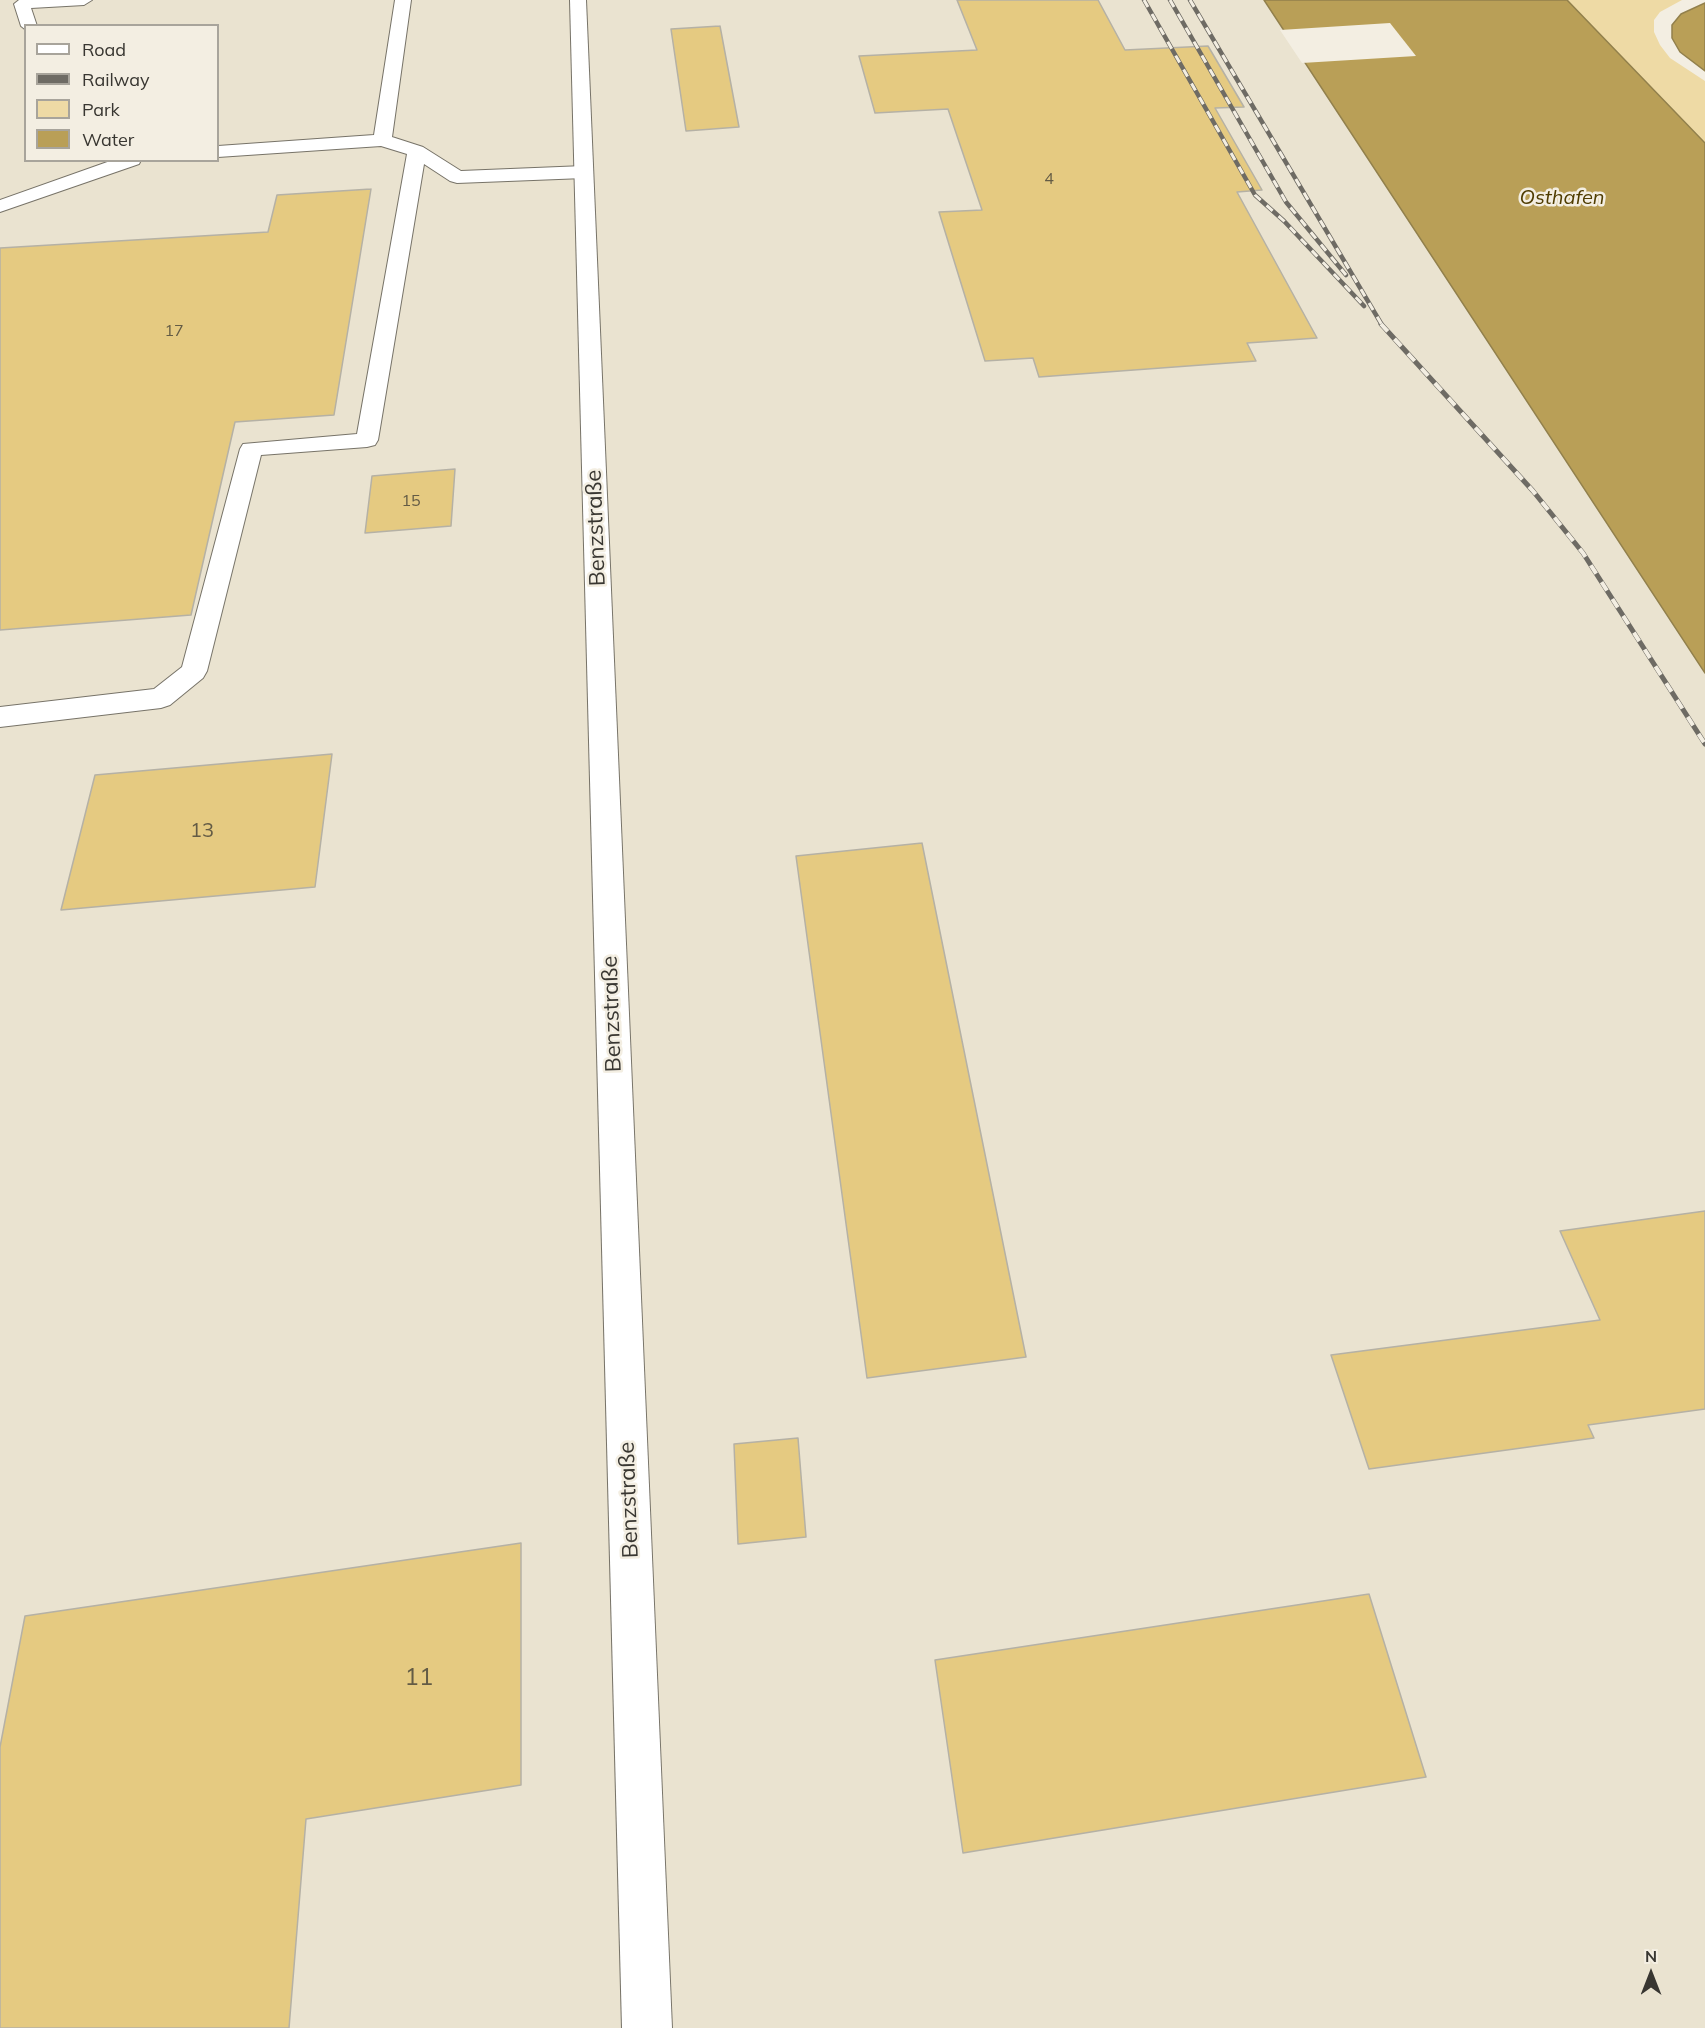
<!DOCTYPE html>
<html>
<head>
<meta charset="utf-8">
<style>
  body { margin:0 }
  #map { position:relative; width:1705px; height:2028px; overflow:hidden; background:#f3eee2; font-family:Mulish,sans-serif }
  canvas { display:block }
  .legend { position:absolute; left:24px; top:24px; width:195px; height:138px; box-sizing:border-box; background:#f3eee2; border:2px solid #a8a49b; margin:0; padding:8px 10px; list-style:none; font-size:18px; color:#383631 }
  .legend li { display:flex; align-items:center; gap:12px; height:30px }
  .legend b { width:30px; border:2px solid #a8a49b }
  .north { position:absolute; left:1621px; top:1944px; width:60px; height:60px; -webkit-text-stroke:4px #f3eee2; paint-order:stroke; rotate:0deg; font-size:16px; font-weight:700; line-height:24px; text-align:center; color:#383631 }
  .north::after { content:''; display:block; margin:auto; width:21px; height:27px; background:#383631; clip-path:polygon(50% 0,100% 100%,50% 72%,0 100%) }
</style>
</head>
<body>
<div id="map">
<canvas width="1705" height="2028"></canvas>
<ul class="legend">
<li><b style="height:8px;background:#fff"></b>Road</li>
<li><b style="height:8px;background:#6e6b64"></b>Railway</li>
<li><b style="height:16px;background:#eedaa5"></b>Park</li>
<li><b style="height:16px;background:#b99f57"></b>Water</li>
</ul>
<div class="north">N</div>
</div>
<script>
const c = document.querySelector('canvas').getContext('2d');
c.lineJoin = 'round';
function fill(path, color) {
  c.fillStyle = color;
  c.fill(path, 'evenodd');
}
function toPath(rows) {
  const path = new Path2D();
  for (const r of rows) {
    path.moveTo(r[0], r[1]);
    for (let i = 2; i < r.length; i += 2) path.lineTo(r[i], r[i + 1]);
  }
  return path;
}
function trace(path, color, width, dash) {
  c.strokeStyle = color;
  c.lineWidth = width;
  c.lineCap = dash ? 'butt' : 'round';
  c.setLineDash(dash || []);
  c.stroke(path);
}
function drawText(font, color, halo, rows, align = 'center') {
  c.font = font + ' Mulish,sans-serif';
  c.lineWidth = 5;
  c.setLineDash([]);
  c.textBaseline = 'middle';
  c.strokeStyle = halo;
  c.fillStyle = color;
  for (const [text, x, y, turn = 0] of rows) {
    c.save();
    c.translate(x, y);
    c.rotate((+turn || 0) * Math.PI / 180);
    c.textAlign = isNaN(turn) ? turn : align;
    if (halo) c.strokeText(text, 0, 0);
    c.fillText(text, 0, 0);
    c.restore();
  }
}
fill(toPath([
  [0,0,1264,0,1705,673,1705,2028,0,2028],
  [26,26,218,26,218,160,26,160]
]), '#eae3d0');
fill(toPath([
  [1567,0,1682,0,1660,12,1654,20,1654,32,1660,45,1670,58,1705,81,1705,143]
]), '#eedaa5');
const water = toPath([
  [1264,0,1567,0,1705,143,1705,673,1264,0],
  [1705,3,1705,71,1680,52,1672,38,1672,25,1681,14,1705,3]
]);
fill(water, '#b99f57');
trace(water, '#92804c', 1.5);
fill(toPath([
  [1390,23,1416,56,1302,63,1280,30]
]), '#f3eee2');
const building = toPath([
  [957,0,1098,0,1125,50,1208,46,1244,107,1215,108,1262,190,1237,192,1317,338,1247,343,1256,361,1039,377,1033,358,985,361,939,212,982,210,948,109,875,113,859,56,977,50,957,0],
  [720,26,739,127,686,131,671,29,720,26],
  [371,189,334,415,235,422,191,615,0,630,0,248,268,232,277,195,371,189],
  [455,469,451,526,365,533,372,476,455,469],
  [332,754,315,887,61,910,95,775,332,754],
  [922,843,1026,1357,867,1378,796,856,922,843],
  [1705,1211,1705,1409,1588,1425,1594,1438,1369,1469,1331,1355,1600,1320,1560,1231,1705,1211],
  [798,1438,806,1537,738,1544,734,1444,798,1438],
  [521,1543,521,1785,306,1819,289,2028,0,2028,0,1747,25,1616,521,1543],
  [1369,1594,1426,1777,963,1853,935,1660,1369,1594]
]);
fill(building, '#e5ca81');
trace(building, '#b5b1a5', 1.5);
const lane = toPath([
  [92,0,84,5,31,8,37,26,26,26,26,30,21,26,14,4,19,0,92,0],
  [395,0,411,0,392,137,423,147,461,171,584,166,591,168,593,172,591,176,584,178,457,183,450,181,424,164,378,440,375,445,367,447,261,455,207,671,203,678,170,705,161,708,0,727,0,707,154,689,182,667,240,449,243,444,357,434,407,154,381,146,218,157,218,146,374,135,395,0],
  [113,160,141,160,139,164,0,212,0,200,113,160]
]);
const street = toPath([
  [570,0,586,0,672,2028,622,2028,570,0]
]);
trace(lane, '#777368', 2);
trace(street, '#777368', 2);
fill(lane, '#fff');
fill(street, '#fff');
const railFar1 = toPath([
  [1144,0,1255,195,1284,221,1364,306],
  [1170,0,1286,202,1346,275],
  [1190,0,1382,325]
]);
const rail = toPath([
  [1381,324,1533,491,1583,553,1705,744]
]);
trace(railFar1, '#6e6b64', 4.5);
trace(rail, '#6e6b64', 5);
trace(railFar1, '#f3eee2', 3, [8]);
trace(rail, '#f3eee2', 4, [10]);
drawText('16px', '#635b45', null, [
  ["4",1049,179],
  ["17",174,331],
  ["15",411,501]
]);
drawText('italic 20px', '#4f3c00', '#f3eee2', [
  ["Osthafen",1562,198]
]);
drawText('20px', '#635b45', null, [
  ["13",202,831]
]);
drawText('22px', '#383631', '#f3eee2', [
  ["Benzstraße",596,528,-92],
  ["Benzstraße",612,1014,-92],
  ["Benzstraße",629,1500,-92]
]);
drawText('24px', '#635b45', null, [
  ["11",419,1678]
]);
</script>
</body>
</html>
